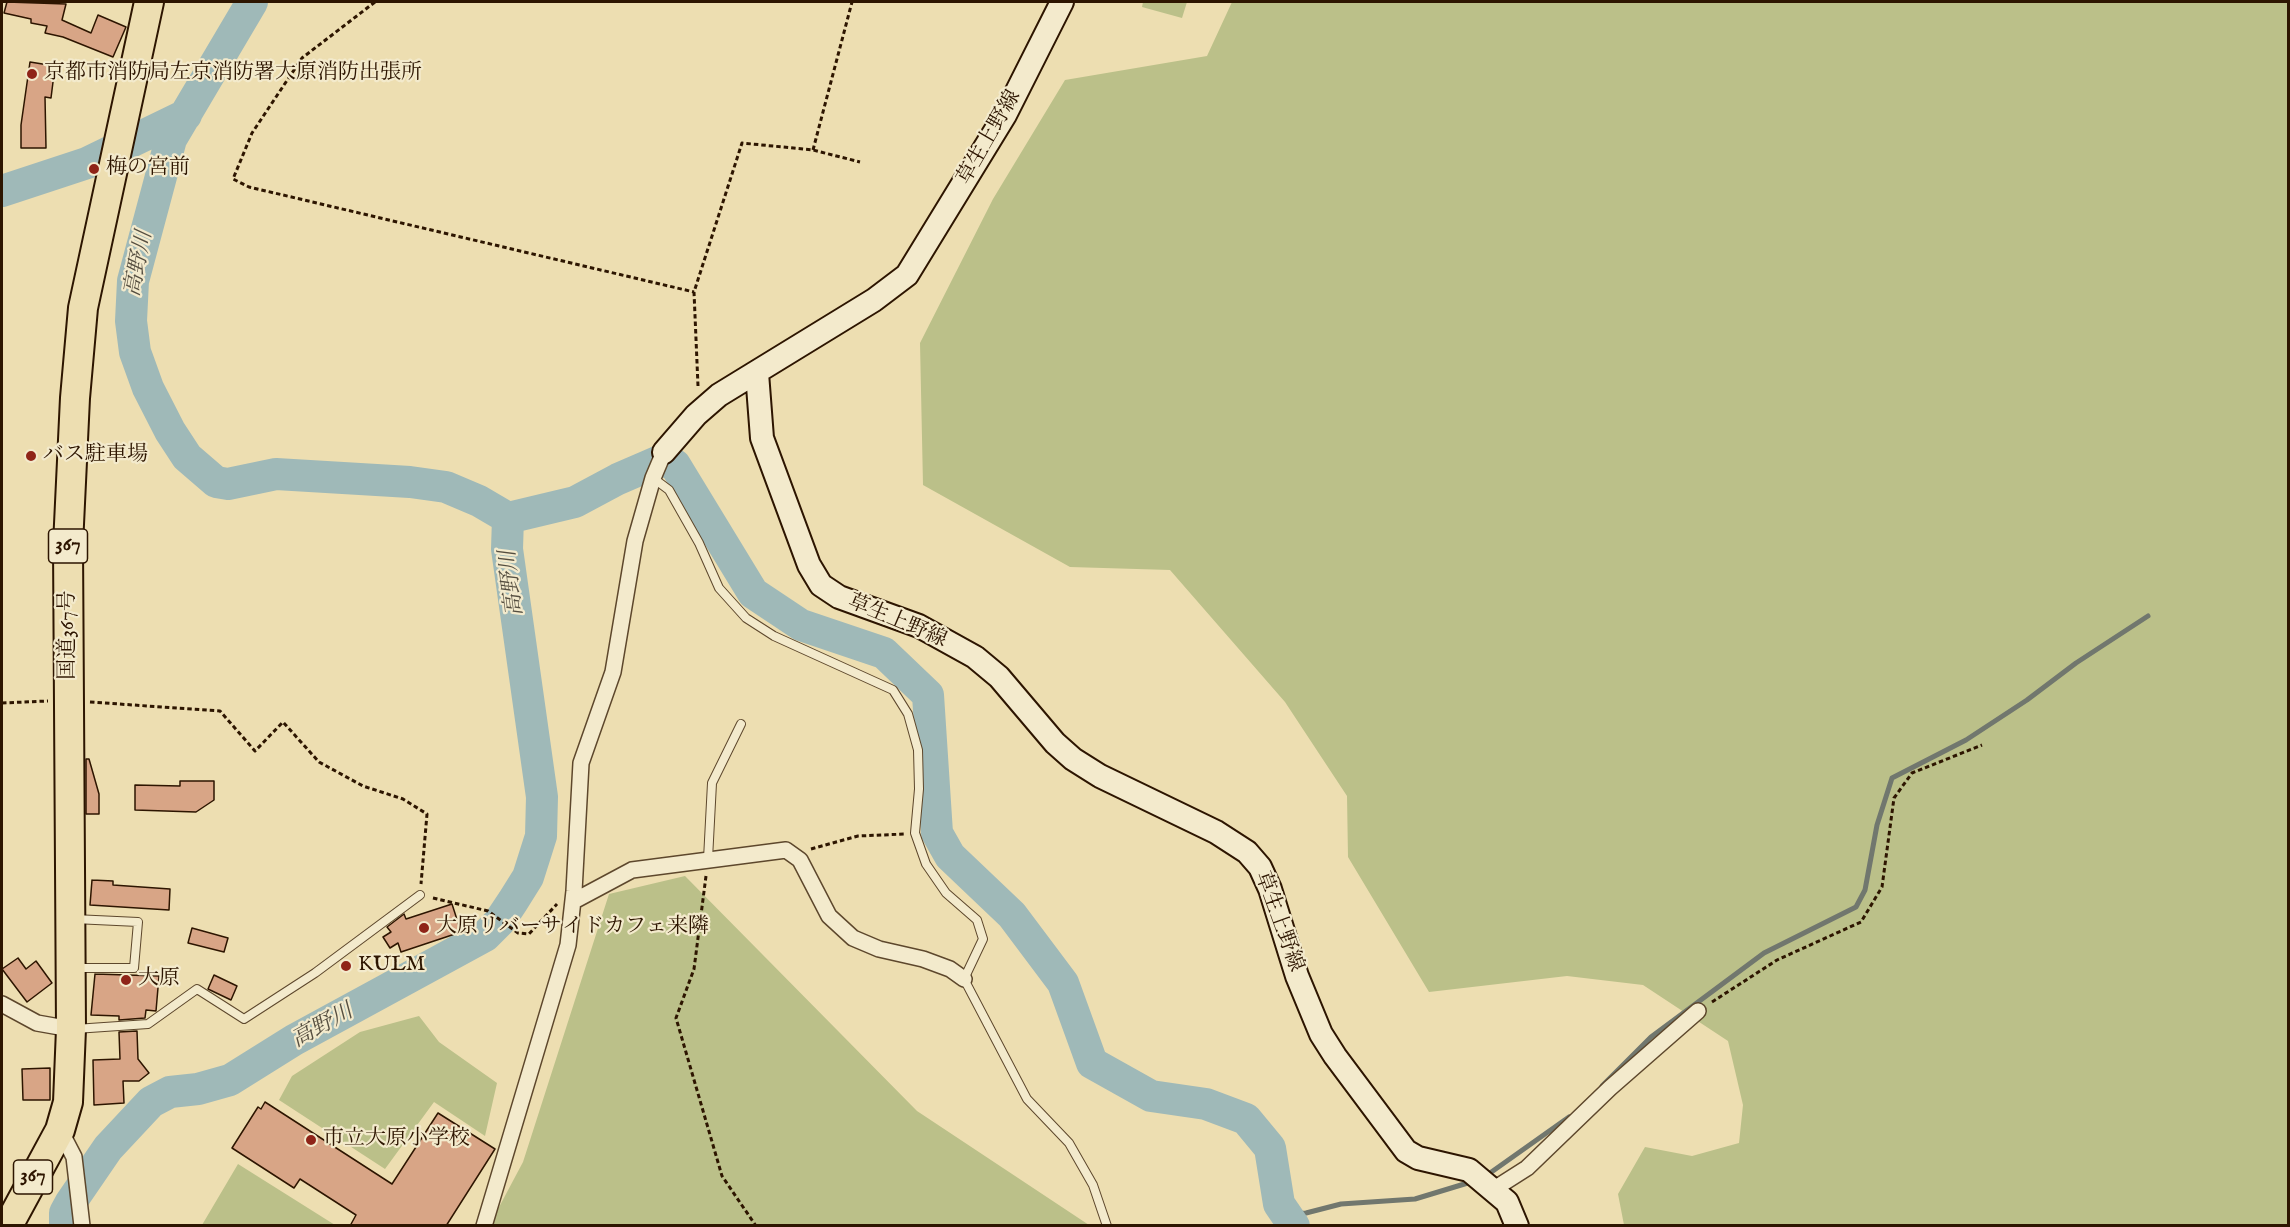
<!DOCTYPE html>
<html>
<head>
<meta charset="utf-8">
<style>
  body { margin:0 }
  #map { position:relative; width:2290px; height:1227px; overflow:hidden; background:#eddeb1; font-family:"IM FELL English",serif }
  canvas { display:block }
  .frame { position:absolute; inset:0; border:3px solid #2d1500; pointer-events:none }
</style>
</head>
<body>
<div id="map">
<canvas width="2290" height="1227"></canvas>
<div class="frame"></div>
</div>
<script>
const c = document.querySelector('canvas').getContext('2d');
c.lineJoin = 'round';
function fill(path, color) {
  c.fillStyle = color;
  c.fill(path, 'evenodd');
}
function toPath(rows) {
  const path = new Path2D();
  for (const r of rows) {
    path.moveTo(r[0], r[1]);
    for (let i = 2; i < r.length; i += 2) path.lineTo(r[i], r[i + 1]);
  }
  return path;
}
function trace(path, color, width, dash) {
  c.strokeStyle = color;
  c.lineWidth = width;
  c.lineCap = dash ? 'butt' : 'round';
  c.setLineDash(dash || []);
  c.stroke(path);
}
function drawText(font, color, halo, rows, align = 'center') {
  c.font = font + ' "IM FELL English","Noto Serif JP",serif';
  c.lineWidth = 4.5;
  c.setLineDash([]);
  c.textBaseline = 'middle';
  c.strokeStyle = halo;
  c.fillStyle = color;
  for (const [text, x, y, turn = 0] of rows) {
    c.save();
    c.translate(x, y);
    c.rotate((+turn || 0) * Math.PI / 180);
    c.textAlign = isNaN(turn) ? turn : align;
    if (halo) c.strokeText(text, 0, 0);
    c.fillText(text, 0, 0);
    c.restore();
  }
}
fill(toPath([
  [1143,2,1187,2,1182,18,1142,7],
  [1232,2,2288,2,2288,1225,1624,1225,1618,1194,1645,1147,1692,1156,1739,1143,1743,1105,1728,1041,1643,985,1567,976,1429,992,1348,857,1347,796,1285,702,1170,570,1070,567,923,485,920,343,993,199,1065,80,1207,56],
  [685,876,917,1111,1089,1225,489,1226,523,1162,609,894],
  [419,1016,439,1042,497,1083,485,1136,434,1102,385,1169,279,1100,292,1076,360,1032],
  [238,1164,335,1225,202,1225]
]), '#bbc089');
trace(toPath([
  [1602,1086,1651,1037,1764,953,1856,907,1865,890,1877,825,1892,778,1966,740,2027,700,2076,663,2148,616],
  [1490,1173,1569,1117],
  [1287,1214,1306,1213,1341,1204,1415,1199,1471,1182]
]), '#71776e', 5);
trace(toPath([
  [252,2,171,139,133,281,131,321,135,352,148,388,170,431,187,457,216,482,228,484,276,474,410,482,446,487,479,501,508,518],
  [2,191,87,163,186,115],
  [508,518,575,502,618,479,662,460,675,465,753,593,801,625,884,653,928,695,937,833,950,856,1012,915,1063,983,1092,1063,1151,1096,1206,1104,1246,1119,1270,1148,1279,1204,1294,1226],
  [65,1226,65,1213,71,1202,108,1148,151,1102,170,1092,198,1089,230,1080,294,1040,485,936,499,922,513,901,528,877,541,836,542,797,507,549,508,518]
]), '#9fb9b8', 32);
const building = toPath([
  [7,2,66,4,62,20,91,33,98,15,126,27,113,57,63,37,45,33,47,26,31,23,31,19,4,13,7,2],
  [30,62,55,66,51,98,45,97,46,148,21,148,21,125,30,62],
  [86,759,89,759,99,794,99,814,86,814,86,759],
  [180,781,214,781,214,800,196,812,135,810,135,785,180,786,180,781],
  [92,880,113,881,113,885,170,889,169,910,90,905,92,880],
  [452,904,461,932,401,952,398,943,390,948,383,937,391,932,387,927,404,914,406,919,452,904],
  [192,928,228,938,224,952,188,943,192,928],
  [18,958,26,969,36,961,52,983,27,1002,2,969,18,958],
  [95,974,159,976,156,1011,146,1010,145,1018,119,1020,119,1016,91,1015,95,974],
  [214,975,237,986,231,1000,208,989,214,975],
  [137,1031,138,1059,149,1073,139,1081,123,1081,124,1103,94,1105,93,1060,120,1059,119,1032,137,1031],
  [50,1068,50,1100,23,1100,22,1069,50,1068],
  [265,1102,392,1184,438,1113,495,1149,446,1226,350,1226,356,1215,300,1179,294,1188,232,1148,258,1107,261,1109,265,1102]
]);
fill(building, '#d8a586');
trace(building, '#2d1500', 1.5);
const lane = toPath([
  [653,478,669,490,699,543,719,588,746,618,774,636,893,690,908,714,918,750,919,789,915,833,926,864,946,893,977,920,983,939,964,979,1027,1099,1069,1143,1093,1185,1107,1226],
  [708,859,712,783,741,724],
  [74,919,138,922,134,968,76,968],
  [75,1029,148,1024,197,989,244,1019,315,973,420,895]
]);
const street = toPath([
  [574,901,632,870,786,850,800,860,829,916,853,938,879,949,923,959,950,969,964,979],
  [2,1004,37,1023,71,1029],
  [60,1130,74,1157,82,1226],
  [1494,1189,1527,1168,1610,1088,1698,1011],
  [484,1226,568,945,574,891,581,763,613,672,635,541,653,478,664,452]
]);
const secondary = toPath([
  [757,373,762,438,809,565,821,585,839,597,919,626,975,657,999,677,1055,743,1073,759,1100,776,1216,832,1247,852,1260,867,1270,889,1297,976,1321,1034,1335,1056,1406,1151,1418,1158,1469,1170,1507,1202,1517,1226],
  [664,452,696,415,719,395,874,300,907,275,1005,115,1062,2]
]);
const highway = toPath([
  [8,1226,60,1130,68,1102,71,1029,68,545,75,398,83,308,149,2]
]);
trace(lane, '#5d472c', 10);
trace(street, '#5d472c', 18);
trace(secondary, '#2d1500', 26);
trace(highway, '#2d1500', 32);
trace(toPath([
  [375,2,302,58,252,133,233,179,249,187,694,292],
  [813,150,852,2],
  [698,386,694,292,742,143,813,150,860,162],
  [90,702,220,711,255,751,283,722,319,762,363,786,403,799,427,814,421,884],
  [2,703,48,701],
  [811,849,858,836,905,834],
  [706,876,694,969,676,1018,722,1176,756,1226],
  [433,898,488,911,518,933,529,934,557,904],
  [1712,1002,1777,960,1861,922,1882,887,1894,798,1912,773,1982,745]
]), '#2d1500', 3, [4.5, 3]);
trace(lane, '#f3eacc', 8);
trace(street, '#f3eacc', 15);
trace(secondary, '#f3eacc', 22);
trace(highway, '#eddeb1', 28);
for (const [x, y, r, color] of [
  [32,74,6,"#8f2418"],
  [94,169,6,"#8f2418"],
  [31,456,6,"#8f2418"],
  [424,928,6,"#8f2418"],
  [346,966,6,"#8f2418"],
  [126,980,6,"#8f2418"],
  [311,1140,6,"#8f2418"]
]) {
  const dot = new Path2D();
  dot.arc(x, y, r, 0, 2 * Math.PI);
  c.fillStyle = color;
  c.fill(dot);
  trace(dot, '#f3eacc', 2);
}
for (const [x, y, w] of [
  [68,546,39],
  [33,1177,39]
]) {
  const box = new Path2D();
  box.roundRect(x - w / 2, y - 17, w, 34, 4.5);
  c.fillStyle = '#f3eacc';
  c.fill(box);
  trace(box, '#2d1500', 1.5);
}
drawText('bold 20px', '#2d1500', null, [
  ["367",68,546],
  ["367",33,1177]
]);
drawText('21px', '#2d1500', '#f3eacc', [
  ["京都市消防局左京消防署大原消防出張所",44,74],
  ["梅の宮前",106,169],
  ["バス駐車場",43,456],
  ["大原リバーサイドカフェ来隣",436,928],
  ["KULM",358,966],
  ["大原",138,980],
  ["市立大原小学校",323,1140]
], 'left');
drawText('21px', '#2d1500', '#f3eacc', [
  ["草生上野線",990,138,-60],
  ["草生上野線",897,622,23],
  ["国道367号",69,635,-90],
  ["草生上野線",1278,922,70]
]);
drawText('italic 22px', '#554e40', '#f3eacc', [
  ["高野川",140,264,-79],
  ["高野川",513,583,-97],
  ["高野川",323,1027,-29]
]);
</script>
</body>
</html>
